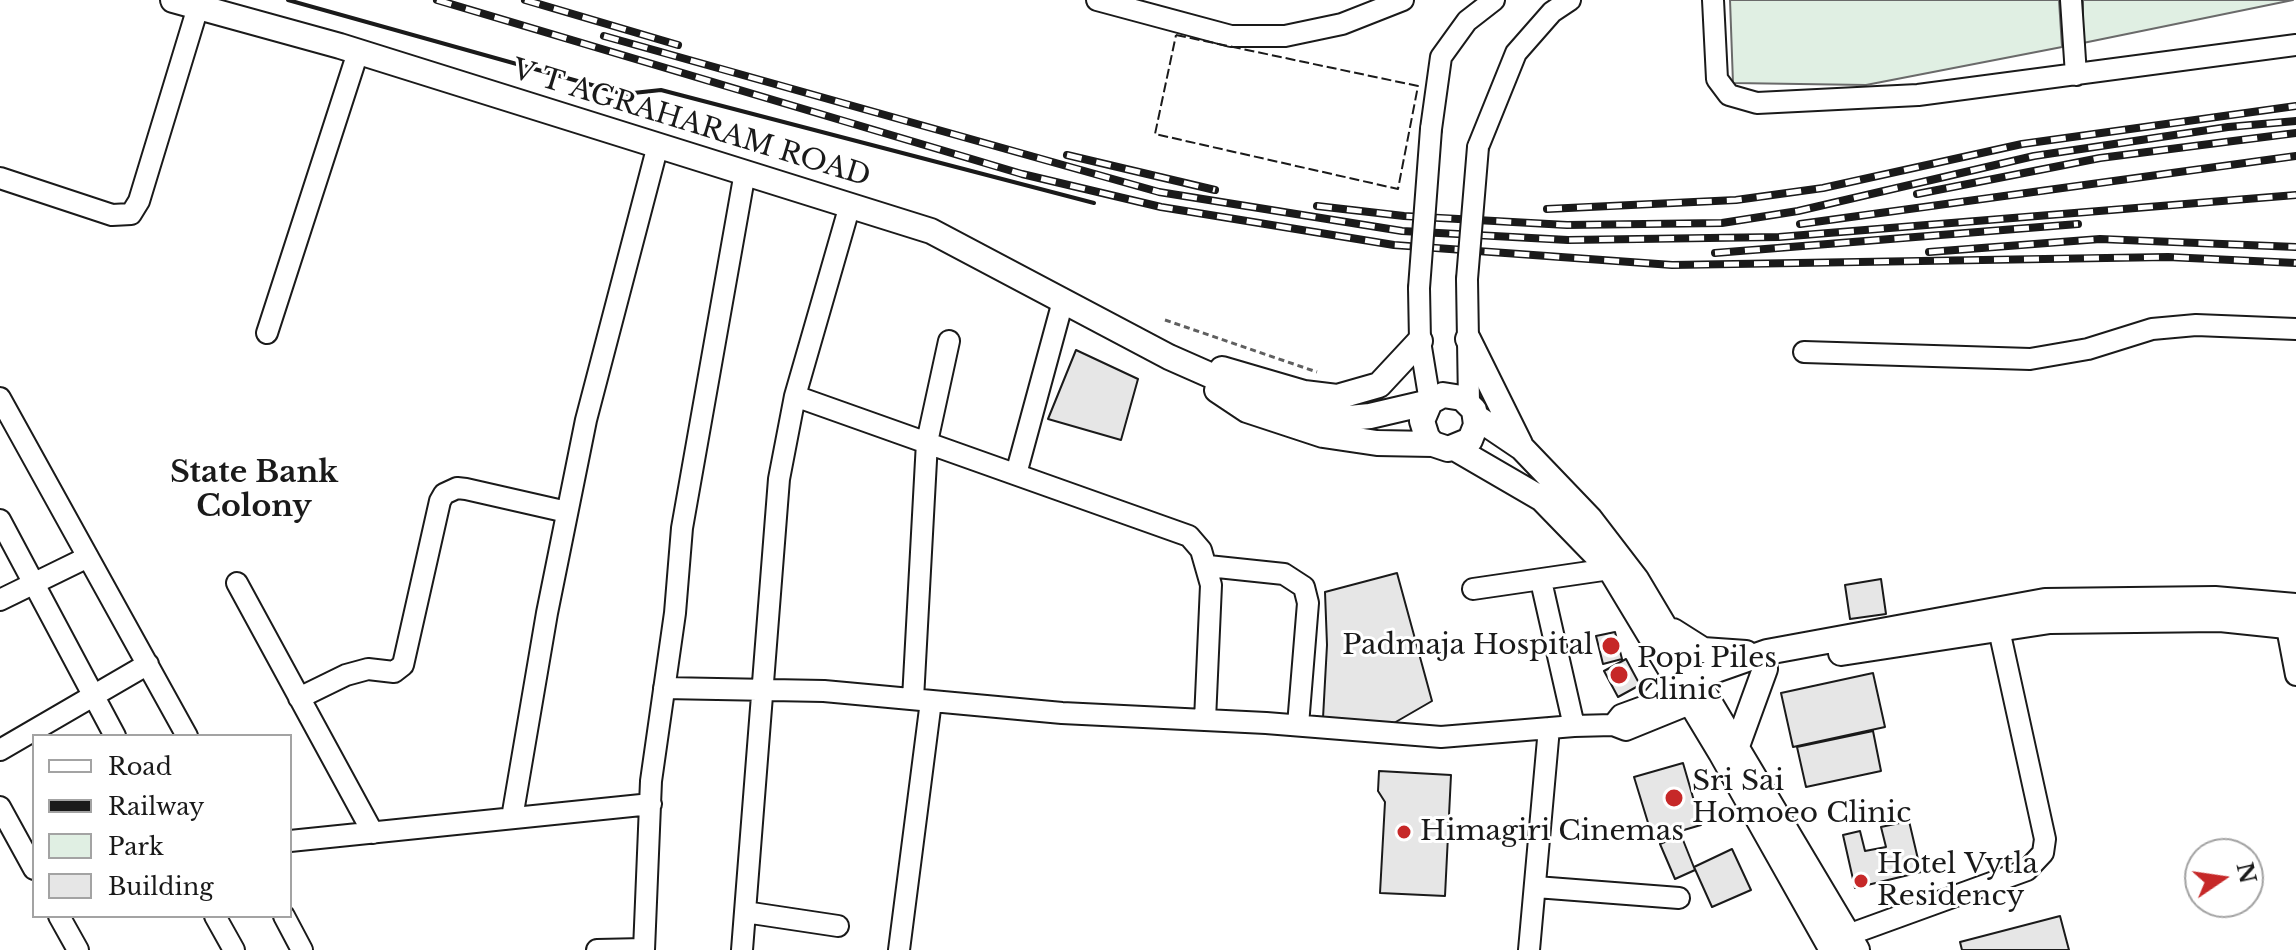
<!DOCTYPE html>
<html>
<head>
<meta charset="utf-8">
<style>
  body { margin:0 }
  #map { position:relative; width:2296px; height:950px; overflow:hidden; background:#fff; font-family:"Libre Baskerville",serif }
  canvas { display:block }
  .legend { position:absolute; left:32px; top:734px; width:260px; height:184px; box-sizing:border-box; background:#fff; border:2px solid #a3a3a3; margin:0; padding:10px 14px; list-style:none; font-size:24px; color:#1a1a1a }
  .legend li { display:flex; align-items:center; gap:16px; height:40px }
  .legend b { width:40px; border:2px solid #a3a3a3 }
  .north { position:absolute; left:2184px; top:838px; width:80px; height:80px; box-sizing:border-box; background:#fff; border:2px solid #a3a3a3; border-radius:50%; rotate:77deg; font-size:22px; font-weight:700; line-height:32px; text-align:center; color:#1a1a1a }
  .north::after { content:''; display:block; margin:auto; width:28px; height:36px; background:#c62828; clip-path:polygon(50% 0,100% 100%,50% 72%,0 100%) }
</style>
</head>
<body>
<div id="map">
<canvas width="2296" height="950"></canvas>
<ul class="legend">
<li><b style="height:10px;background:#fff"></b>Road</li>
<li><b style="height:10px;background:#1a1a1a"></b>Railway</li>
<li><b style="height:22px;background:#e0efe3"></b>Park</li>
<li><b style="height:22px;background:#e6e6e6"></b>Building</li>
</ul>
<div class="north">N</div>
</div>
<script>
const c = document.querySelector('canvas').getContext('2d');
c.lineJoin = 'round';
function fill(path, color) {
  c.fillStyle = color;
  c.fill(path, 'evenodd');
}
function toPath(rows) {
  const path = new Path2D();
  for (const r of rows) {
    path.moveTo(r[0], r[1]);
    for (let i = 2; i < r.length; i += 2) path.lineTo(r[i], r[i + 1]);
  }
  return path;
}
function trace(path, color, width, dash) {
  c.strokeStyle = color;
  c.lineWidth = width;
  c.lineCap = dash ? 'butt' : 'round';
  c.setLineDash(dash || []);
  c.stroke(path);
}
function drawText(font, color, halo, rows, align = 'center') {
  c.font = font + ' "Libre Baskerville",serif';
  c.lineWidth = 6;
  c.setLineDash([]);
  c.textBaseline = 'middle';
  c.strokeStyle = halo;
  c.fillStyle = color;
  for (const [text, x, y, turn = 0] of rows) {
    c.save();
    c.translate(x, y);
    c.rotate((+turn || 0) * Math.PI / 180);
    c.textAlign = isNaN(turn) ? turn : align;
    if (halo) c.strokeText(text, 0, 0);
    c.fillText(text, 0, 0);
    c.restore();
  }
}
const green = toPath([
  [1730,0,2059,0,2062,47,1866,85,1733,83,1730,0],
  [2083,0,2293,0,2083,43,2083,0]
]);
fill(green, '#e0efe3');
trace(green, '#6a6a6a', 2);
const building = toPath([
  [1076,350,1138,379,1121,440,1048,419,1076,350],
  [1397,573,1432,701,1394,723,1323,718,1327,645,1325,592,1397,573],
  [1881,579,1886,614,1850,619,1845,585,1881,579],
  [1615,632,1622,659,1603,664,1596,636,1615,632],
  [1626,659,1640,685,1618,697,1604,671,1626,659],
  [1873,673,1885,727,1793,747,1781,693,1873,673],
  [1873,731,1881,771,1806,787,1797,747,1873,731],
  [1683,763,1701,825,1653,839,1634,777,1683,763],
  [1379,771,1451,775,1445,896,1380,893,1385,802,1378,791,1379,771],
  [1909,821,1921,872,1855,888,1843,835,1860,831,1865,851,1886,847,1881,827,1909,821],
  [1681,835,1695,870,1675,879,1660,844,1681,835],
  [1732,849,1751,890,1712,907,1694,867,1732,849],
  [2060,916,2069,950,1962,950,1960,942,2060,916]
]);
fill(building, '#e6e6e6');
trace(building, '#1a1a1a', 2);
const minor = toPath([
  [1097,0,1231,36,1285,36,1342,24,1403,0],
  [1713,0,1717,79,1729,95,1757,103,1918,95,2296,45],
  [2071,0,2076,75],
  [1431,129,1441,57,1467,21,1494,0],
  [1478,147,1516,53,1552,12,1570,0],
  [0,178,112,215,131,214,139,201,198,7],
  [1467,279,1469,403],
  [1419,288,1420,341,1430,402],
  [267,333,358,52],
  [1804,352,2030,359,2088,349,2152,329,2196,325,2296,329],
  [795,396,1189,536,1201,550,1211,585,1205,720],
  [0,398,187,736],
  [1016,474,1063,301],
  [0,520,115,736],
  [1208,566,1284,574,1304,587,1308,603,1298,725],
  [1541,581,1574,726],
  [237,583,373,833],
  [1473,589,1610,569],
  [0,600,88,557],
  [2284,612,2296,675],
  [664,688,824,691,1062,713,1266,723,1441,737,1574,726,1613,725,1626,730,1690,704],
  [299,698,346,675,368,669,394,672,403,665,440,501,444,494,457,488,466,489,567,512],
  [913,699,927,442,949,341],
  [1613,725,1621,715,1662,700],
  [0,750,148,664],
  [0,807,34,869],
  [512,818,547,613,586,420,658,145],
  [290,841,651,804],
  [1536,887,1679,898],
  [745,912,838,926],
  [59,916,78,950],
  [215,916,234,950],
  [284,916,302,950],
  [1848,935,2027,870,2043,853,2045,839,1996,616],
  [597,950,644,949],
  [644,950,651,781,675,613,682,528,745,172],
  [742,950,779,479,795,396,850,205],
  [899,950,931,701],
  [1529,950,1549,728]
]);
const major = toPath([
  [173,0,340,46,931,231,1169,357,1287,409,1339,419,1370,416,1430,402],
  [1468,339,1520,444],
  [1222,369,1304,393,1337,397,1379,385,1420,341],
  [1217,390,1247,410,1323,435,1377,443,1433,444,1448,449,1470,440,1476,425,1474,410,1462,398,1443,395,1430,402,1422,421,1427,437,1433,444],
  [1476,417,1522,448,1590,519,1636,579,1857,950],
  [1456,449,1542,499,1610,569,1721,753,1832,950],
  [1673,631,1703,650,1746,653],
  [1841,653,2050,621,2220,619,2296,627],
  [1688,687,1713,671,1767,652,2045,601,2215,599,2296,606],
  [1650,705,1674,677],
  [1737,746,1765,669]
]);
trace(minor, '#1a1a1a', 24);
trace(major, '#1a1a1a', 28);
trace(toPath([
  [1165,320,1317,372]
]), '#5f5f5f', 3, [6, 4]);
trace(minor, '#fff', 20);
trace(major, '#fff', 24);
const rail = toPath([
  [437,0,1022,174,1161,207,1394,245,1672,265,2168,257,2296,263],
  [525,0,678,45],
  [604,36,1159,192,1402,231,1568,240,1779,237,2296,195],
  [1067,155,1215,190],
  [1917,194,2100,158,2296,133],
  [1317,206,1404,216,1567,225,1722,223,1798,211,2034,156,2228,127,2296,121],
  [1547,209,1736,200,1823,188,2022,144,2296,106],
  [1800,224,2296,156],
  [1929,252,2100,239,2296,247],
  [1715,253,2078,224]
]);
trace(rail, '#1a1a1a', 8);
trace(rail, '#fff', 5, [15]);
const minorBridge = toPath([
  [1467,279,1478,147],
  [1419,288,1431,129]
]);
trace(minorBridge, '#1a1a1a', 24, []);
trace(minorBridge, '#fff', 20);
trace(toPath([
  [1176,35,1418,86,1398,189,1155,134,1176,35]
]), '#1a1a1a', 2, [10, 4]);
trace(toPath([
  [288,0,624,94,661,90,1094,203]
]), '#1a1a1a', 4);
for (const [x, y, r, color] of [
  [1611,646,10,"#c62828"],
  [1619,675,10,"#c62828"],
  [1674,798,10,"#c62828"],
  [1404,832,8,"#c62828"],
  [1861,881,8,"#c62828"]
]) {
  const dot = new Path2D();
  dot.arc(x, y, r, 0, 2 * Math.PI);
  c.fillStyle = color;
  c.fill(dot);
  trace(dot, '#fff', 3);
}
drawText('28px', '#1a1a1a', '#fff', [
  ["V T AGRAHARAM ROAD",691,124,17]
]);
drawText('28px', '#1a1a1a', '#fff', [
  ["Padmaja Hospital",1593,646,"right"],
  ["Popi Piles",1637,659],
  ["Clinic",1637,691],
  ["Sri Sai",1692,782],
  ["Homoeo Clinic",1692,814],
  ["Himagiri Cinemas",1420,832],
  ["Hotel Vytla",1877,865],
  ["Residency",1877,897]
], 'left');
drawText('bold 30px', '#1a1a1a', '#fff', [
  ["State Bank",254,474],
  ["Colony",254,508]
]);
</script>
</body>
</html>
